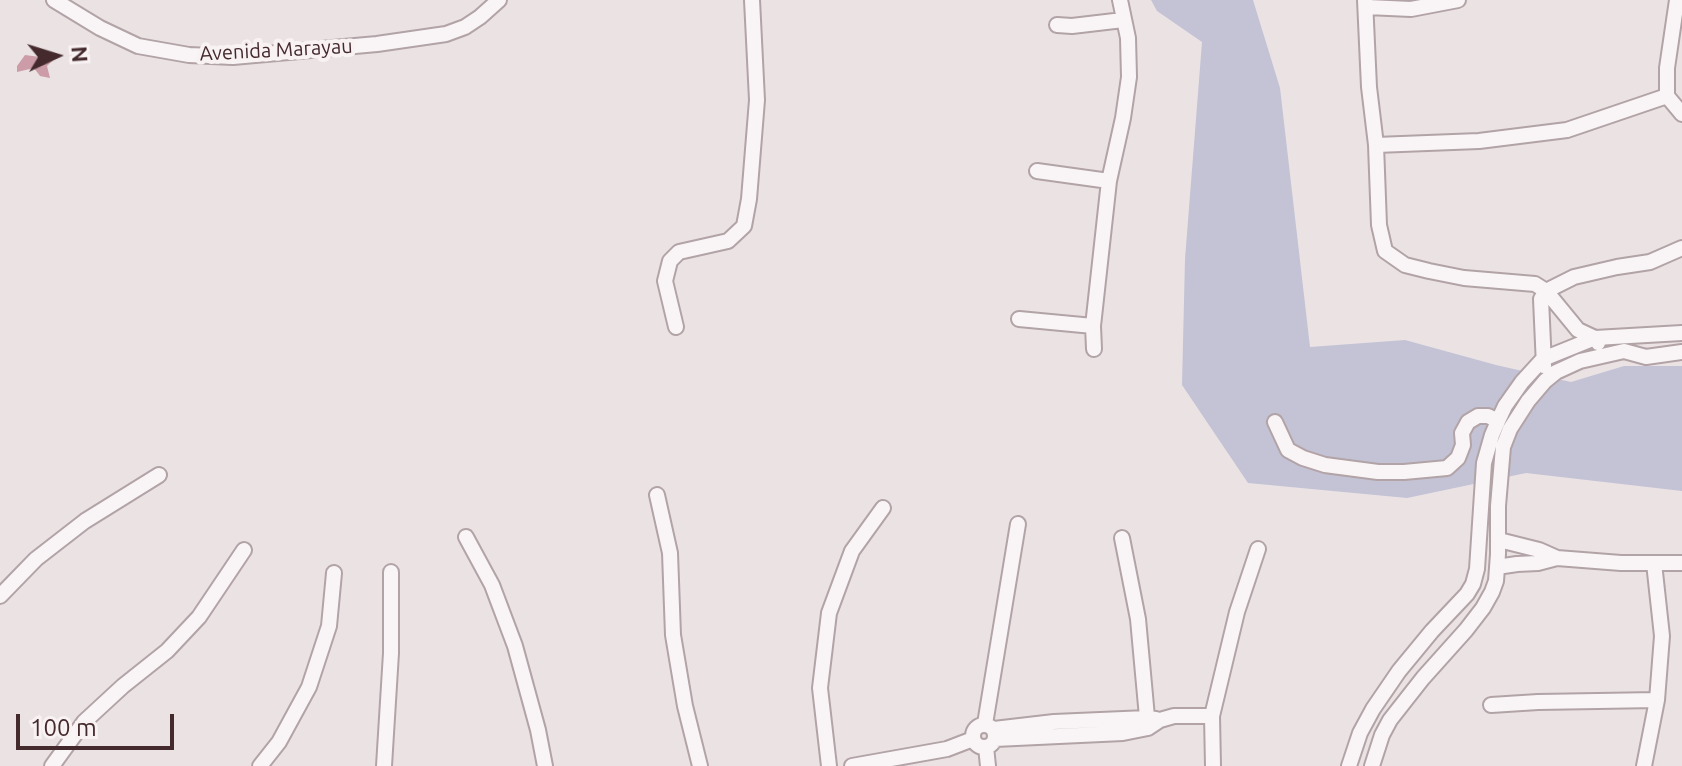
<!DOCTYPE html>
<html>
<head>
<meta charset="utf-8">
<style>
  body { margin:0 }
  #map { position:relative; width:1682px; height:766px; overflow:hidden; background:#ebe2e4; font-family:Ubuntu,sans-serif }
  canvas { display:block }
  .north { position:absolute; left:16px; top:16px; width:80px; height:80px; -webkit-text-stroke:6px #f8f2f3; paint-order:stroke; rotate:86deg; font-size:22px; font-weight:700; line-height:32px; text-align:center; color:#44292d }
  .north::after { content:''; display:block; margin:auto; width:28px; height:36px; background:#44292d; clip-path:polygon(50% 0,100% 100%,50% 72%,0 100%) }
  .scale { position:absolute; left:16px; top:714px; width:158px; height:36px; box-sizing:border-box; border:4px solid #44292d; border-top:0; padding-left:10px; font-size:24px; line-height:28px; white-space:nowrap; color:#44292d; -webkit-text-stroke:6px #f8f2f3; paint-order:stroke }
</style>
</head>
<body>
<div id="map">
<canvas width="1682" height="766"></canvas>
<div class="north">N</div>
<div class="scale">100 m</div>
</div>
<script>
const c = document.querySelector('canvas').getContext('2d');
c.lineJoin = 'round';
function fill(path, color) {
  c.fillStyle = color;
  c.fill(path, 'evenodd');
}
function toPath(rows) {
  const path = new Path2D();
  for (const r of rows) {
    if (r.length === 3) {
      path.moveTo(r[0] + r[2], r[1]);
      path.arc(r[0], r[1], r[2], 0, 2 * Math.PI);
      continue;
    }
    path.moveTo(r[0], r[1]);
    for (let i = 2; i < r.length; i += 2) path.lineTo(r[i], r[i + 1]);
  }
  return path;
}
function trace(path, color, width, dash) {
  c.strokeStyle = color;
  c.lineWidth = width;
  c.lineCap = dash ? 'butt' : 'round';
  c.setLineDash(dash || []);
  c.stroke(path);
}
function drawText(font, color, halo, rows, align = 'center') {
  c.font = font + ' Ubuntu,sans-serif';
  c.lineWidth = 8;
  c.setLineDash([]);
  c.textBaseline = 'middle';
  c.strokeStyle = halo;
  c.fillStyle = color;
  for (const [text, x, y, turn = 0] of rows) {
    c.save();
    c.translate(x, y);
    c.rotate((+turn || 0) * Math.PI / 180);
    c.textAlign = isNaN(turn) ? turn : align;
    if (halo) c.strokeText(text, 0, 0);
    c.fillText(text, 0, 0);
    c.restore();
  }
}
fill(toPath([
  [1151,0,1253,0,1280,88,1310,347,1405,340,1496,365,1571,382,1624,366,1682,366,1682,491,1526,473,1407,498,1248,483,1182,385,1185,259,1202,42,1157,11]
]), '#c3c3d5');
fill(toPath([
  [49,53,54,55,54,59,47,66,50,78,40,76,34,68,17,72,17,66,25,55,40,57]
]), '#cc9ca8');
const minor = toPath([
  [54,0,100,28,138,46,189,55,233,57,377,44,446,34,465,27,480,17,499,0],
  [1365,0,1369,87,1376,145,1379,225,1385,251,1405,265,1429,271,1464,278,1535,284,1546,291,1578,330,1595,338,1598,343],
  [1367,7,1411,9,1458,0],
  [1057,25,1072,26,1123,20],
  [1667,96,1682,114],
  [1376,145,1479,141,1567,130,1667,96,1667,68,1677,0],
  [1037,171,1109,181],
  [1019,319,1093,326],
  [676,327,665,281,670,261,679,252,728,241,744,226,749,199,757,100,752,0],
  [1094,349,1093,326,1109,181,1123,118,1129,77,1128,38,1120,0],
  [1544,366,1541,299,1546,291,1574,277,1617,267,1650,262,1682,248],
  [1275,422,1288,450,1303,458,1325,465,1378,472,1404,472,1447,468,1458,458,1463,445,1462,433,1468,422,1478,416,1488,416,1498,421],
  [657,495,670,553,673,635,685,706,700,766],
  [466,537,492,585,515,646,538,730,545,766],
  [1122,538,1138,619,1148,728],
  [1499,540,1539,550,1557,558,1621,563,1682,563],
  [1497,567,1517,564,1538,563,1557,558],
  [0,596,36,559,85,521,159,475],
  [1491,705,1538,702,1657,700],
  [985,724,1018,524],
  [984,736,11],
  [994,729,1054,722,1147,718,1156,719],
  [995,739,1123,733,1148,728,1160,720,1174,716,1212,716],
  [986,747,988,766],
  [52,766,84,722,123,686,167,651,199,617,244,550],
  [260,766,279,742,309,687,329,626,334,573],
  [384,766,391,653,391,572],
  [829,766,820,688,829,613,852,551,883,508],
  [852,766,947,749,973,739],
  [1213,766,1212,716,1237,612,1258,549],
  [1349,766,1360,733,1373,709,1399,671,1432,631,1467,594,1473,584,1477,569,1484,463,1492,435,1498,421,1505,406,1522,382,1543,359,1595,338,1682,333],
  [1372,766,1382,735,1390,720,1423,678,1466,630,1483,608,1492,592,1496,581,1498,554,1498,506,1503,447,1510,429,1528,401,1545,381,1556,372,1580,361,1624,351,1646,357,1682,352],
  [1644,766,1657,700,1662,636,1654,563]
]);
trace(minor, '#b2a3a6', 18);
trace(minor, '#f9f5f6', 14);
drawText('20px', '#44292d', '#f8f2f3', [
  ["Avenida Marayau",276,50,-3]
]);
</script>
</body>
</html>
